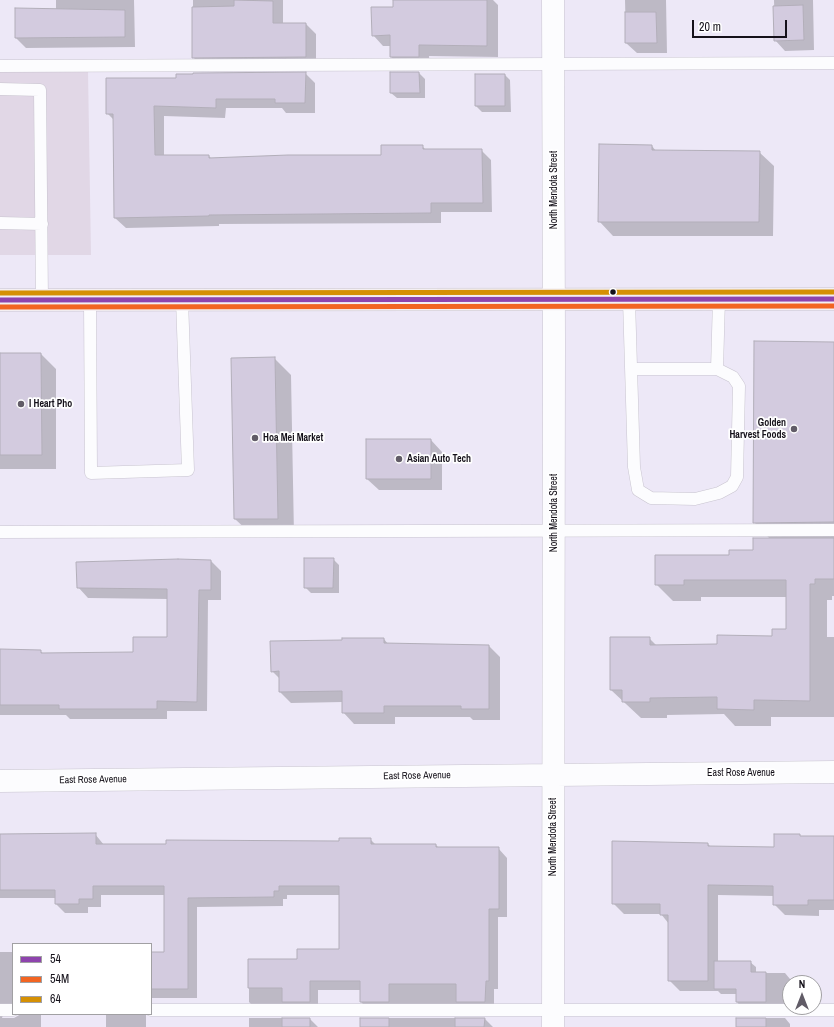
<!DOCTYPE html>
<html>
<head>
<meta charset="utf-8">
<style>
  body { margin:0 }
  #map { position:relative; width:834px; height:1027px; overflow:hidden; background:#ede8f7; font-family:"Archivo Narrow",sans-serif }
  canvas { display:block }
  .legend { position:absolute; left:12px; top:943px; width:140px; height:72px; box-sizing:border-box; background:#fff; border:1px solid #a1a0a3; margin:0; padding:5px 7px; list-style:none; font-size:12px; color:#15111a }
  .legend li { display:flex; align-items:center; gap:8px; height:20px }
  .legend b { width:20px; border:1px solid #a1a0a3 }
  .north { position:absolute; left:782px; top:975px; width:40px; height:40px; box-sizing:border-box; background:#fff; border:1px solid #a1a0a3; border-radius:50%; rotate:0deg; font-size:11px; font-weight:700; line-height:16px; text-align:center; color:#15111a }
  .north::after { content:''; display:block; margin:auto; width:14px; height:18px; background:#615c67; clip-path:polygon(50% 0,100% 100%,50% 72%,0 100%) }
  .scale { position:absolute; left:692px; top:20px; width:95px; height:18px; box-sizing:border-box; border:2px solid #15111a; border-top:0; padding-left:5px; font-size:12px; line-height:14px; white-space:nowrap; color:#15111a; -webkit-text-stroke:3px #fff; paint-order:stroke }
</style>
</head>
<body>
<div id="map">
<canvas width="834" height="1027"></canvas>
<ul class="legend">
<li><b style="height:5px;background:#8e44ad"></b>54</li>
<li><b style="height:5px;background:#f26522"></b>54M</li>
<li><b style="height:5px;background:#d59004"></b>64</li>
</ul>
<div class="north">N</div>
<div class="scale">20 m</div>
</div>
<script>
const c = document.querySelector('canvas').getContext('2d');
c.lineJoin = 'round';
function fill(path, color) {
  c.fillStyle = color;
  c.fill(path, 'evenodd');
}
function toPath(rows) {
  const path = new Path2D();
  for (const r of rows) {
    path.moveTo(r[0], r[1]);
    for (let i = 2; i < r.length; i += 2) path.lineTo(r[i], r[i + 1]);
  }
  return path;
}
function trace(path, color, width, dash) {
  c.strokeStyle = color;
  c.lineWidth = width;
  c.lineCap = dash ? 'butt' : 'round';
  c.setLineDash(dash || []);
  c.stroke(path);
}
function drawText(font, color, halo, rows, align = 'center') {
  c.font = font + ' "Archivo Narrow",sans-serif';
  c.lineWidth = 3.5;
  c.setLineDash([]);
  c.textBaseline = 'middle';
  c.strokeStyle = halo;
  c.fillStyle = color;
  for (const [text, x, y, turn = 0] of rows) {
    c.save();
    c.translate(x, y);
    c.rotate((+turn || 0) * Math.PI / 180);
    c.textAlign = isNaN(turn) ? turn : align;
    if (halo) c.strokeText(text, 0, 0);
    c.fillText(text, 0, 0);
    c.restore();
  }
}
fill(toPath([
  [0,71,88,71,91,255,0,255]
]), '#e1d7e6');
fill(toPath([
  [56,0,134,0,135,47,26,48,16,38,16,9,56,9],
  [193,0,283,0,283,24,306,24,316,34,316,67,204,68,193,57],
  [394,0,493,0,498,5,498,57,429,56,430,67,402,68,391,57,391,46,383,46,373,35,394,8],
  [625,0,666,0,667,53,637,53,626,43],
  [774,0,813,0,814,50,785,51,775,40],
  [305,73,315,83,315,113,286,113,282,108,226,108,225,118,164,116,164,156,209,156,212,159,382,156,422,146,426,150,481,150,491,160,492,212,441,212,441,223,219,224,219,226,126,228,115,218,114,120,107,113,177,80],
  [391,73,419,73,425,79,425,98,397,98,391,93],
  [505,75,510,80,511,112,482,112,476,106],
  [652,146,656,151,759,152,774,166,773,236,613,236,599,221],
  [834,343,834,596,832,596,832,600,827,600,827,637,834,637,834,717,771,717,771,726,735,726,724,714,667,715,667,718,641,718,611,690,649,638,657,646,718,645,773,637,787,630,787,597,701,597,701,601,673,601,656,584,730,556,754,551,770,539,754,522],
  [0,354,41,354,56,369,56,469,0,469],
  [274,358,291,375,294,535,252,535,235,519],
  [431,440,442,452,442,490,379,490,367,479],
  [333,559,339,565,339,593,311,593,305,587],
  [211,561,221,571,221,600,208,600,207,711,167,711,167,719,70,719,66,715,0,715,0,650,40,651,44,654,134,653,168,638,168,599,88,598,78,587],
  [384,639,388,644,489,646,500,657,500,720,473,720,470,717,395,717,395,724,354,724,343,712,343,702,291,703,280,692,280,679,272,671,271,642],
  [95,834,104,845,340,842,370,839,376,845,436,845,439,848,498,848,507,858,507,917,498,917,498,989,494,989,494,1011,370,1011,361,1002,361,990,318,990,318,1011,258,1011,249,1002,249,960,298,960,340,950,340,895,287,895,287,899,283,899,283,906,197,907,197,998,151,998,151,953,165,953,165,895,101,895,101,907,88,907,88,913,65,913,56,904,56,898,0,898,0,835],
  [799,835,802,837,834,837,834,910,819,910,819,916,785,915,774,904,774,896,718,895,718,962,750,962,756,967,756,973,785,973,790,979,790,1007,742,1008,737,1002,737,994,721,994,718,991,680,991,669,980,669,924,661,914,624,914,613,903,708,844,711,847,775,848],
  [0,952,13,952,13,1011,3,1015,2,1018,14,1018,21,1014,41,1014,41,1027,0,1027],
  [106,1014,146,1014,146,1027,106,1027],
  [249,1018,309,1018,318,1027,249,1027],
  [361,1018,484,1018,493,1027,361,1027],
  [737,1018,785,1018,790,1024,790,1027,737,1027]
]), '#0003');
const building = toPath([
  [234,0,273,1,273,23,306,23,306,57,192,58,192,7,234,6,234,0],
  [393,0,487,0,487,46,419,45,419,57,390,57,390,35,372,36,371,7,393,7,393,0],
  [803,5,804,40,774,41,773,6,803,5],
  [15,8,125,10,125,37,15,38,15,8],
  [625,12,656,12,657,43,625,43,625,12],
  [306,72,305,103,275,103,275,99,216,99,216,108,154,106,155,155,209,155,209,158,288,155,381,155,381,145,423,145,423,149,482,149,483,203,431,203,431,213,209,215,209,216,114,218,113,114,106,114,106,78,176,78,176,74,193,74,193,73,306,72],
  [390,72,419,72,420,93,390,93,390,72],
  [475,74,505,74,505,106,475,106,475,74],
  [599,144,652,145,652,150,760,151,759,222,598,222,599,144],
  [754,341,834,342,834,522,753,523,754,341],
  [0,353,41,353,42,455,0,455,0,353],
  [275,357,278,519,234,519,231,358,275,357],
  [366,439,431,439,431,479,366,479,366,439],
  [753,538,834,538,834,579,815,579,815,584,810,584,810,701,754,700,754,710,717,709,717,697,650,698,650,702,622,702,622,690,610,690,610,637,650,637,650,645,717,644,717,635,772,636,772,629,786,629,786,580,684,580,684,585,655,585,655,555,729,555,729,550,753,550,753,538],
  [304,558,334,558,333,588,304,588,304,558],
  [178,559,211,560,211,590,199,590,197,702,157,701,157,709,59,709,59,705,0,705,0,649,41,650,41,653,133,652,133,637,167,637,167,589,77,588,76,562,178,559],
  [342,638,384,638,384,643,489,645,489,709,461,709,461,706,384,706,384,713,342,713,342,691,279,692,279,671,271,672,270,641,342,640,342,638],
  [96,833,96,844,166,844,166,840,339,841,339,838,371,838,371,844,436,844,436,847,499,847,499,909,489,909,489,981,486,981,485,1002,456,1002,456,984,389,984,389,1002,360,1002,360,981,310,981,310,1002,282,1002,282,988,248,988,248,959,297,959,297,949,339,949,339,886,279,886,279,891,274,891,274,897,188,898,188,989,151,989,151,952,164,952,164,886,93,886,93,899,79,899,79,904,55,904,55,890,0,890,0,834,96,833],
  [774,834,800,834,800,836,834,836,834,900,808,900,808,905,773,905,773,886,708,885,708,981,668,981,668,915,660,915,660,904,612,904,612,841,708,843,708,846,774,847,774,834],
  [714,961,751,961,751,972,766,972,766,1002,736,1002,736,989,714,989,714,961],
  [282,1018,310,1018,310,1027,282,1027,282,1018],
  [360,1018,389,1018,389,1027,360,1027,360,1018],
  [455,1018,485,1018,484,1027,455,1027,455,1018],
  [736,1018,766,1018,766,1027,736,1027,736,1018]
]);
fill(building, '#d3cbdf');
trace(building, '#b2aeb9', 1);
const lane = toPath([
  [0,66,834,63],
  [0,89,40,90,42,300],
  [0,223,42,224],
  [90,300,91,473,188,470,182,300],
  [629,300,634,467,638,490,651,498,695,499,719,493,732,486,737,477,739,386,733,377,717,369],
  [632,369,717,369,719,299],
  [0,532,834,530],
  [0,1010,13,1010],
  [151,1010,834,1010]
]);
const street = toPath([
  [0,781,834,772],
  [553,1027,554,344,553,0]
]);
const secondary = toPath([
  [0,300,834,299]
]);
trace(lane, '#c8c4cf', 13);
trace(street, '#c8c4cf', 23);
trace(secondary, '#c8c4cf', 23);
trace(lane, '#fcfcfe', 12);
trace(street, '#fcfcfe', 22);
trace(secondary, '#f4eff2', 22);
trace(toPath([
  [0,300,834,299]
]), '#8e44ad', 5);
trace(toPath([
  [0,307,834,306]
]), '#f26522', 5);
trace(toPath([
  [0,293,834,292]
]), '#d59004', 5);
for (const [x, y, r, color] of [
  [613,292,3.5,"#15111a"],
  [21,404,4,"#615c67"],
  [794,429,4,"#615c67"],
  [255,438,4,"#615c67"],
  [399,459,4,"#615c67"]
]) {
  const dot = new Path2D();
  dot.arc(x, y, r, 0, 2 * Math.PI);
  c.fillStyle = color;
  c.fill(dot);
  trace(dot, '#fff', 1.5);
}
drawText('10px', '#15111a', '#fff', [
  ["North Mendota Street",554,190,-90],
  ["North Mendota Street",554,513,-90],
  ["East Rose Avenue",741,773],
  ["East Rose Avenue",417,776,-1],
  ["East Rose Avenue",93,780,-1],
  ["North Mendota Street",553,837,-90]
]);
drawText('bold 10px', '#15111a', '#fff', [
  ["I Heart Pho",29,404],
  ["Golden",786,423,"right"],
  ["Harvest Foods",786,435,"right"],
  ["Hoa Mei Market",263,438],
  ["Asian Auto Tech",407,459]
], 'left');
</script>
</body>
</html>
